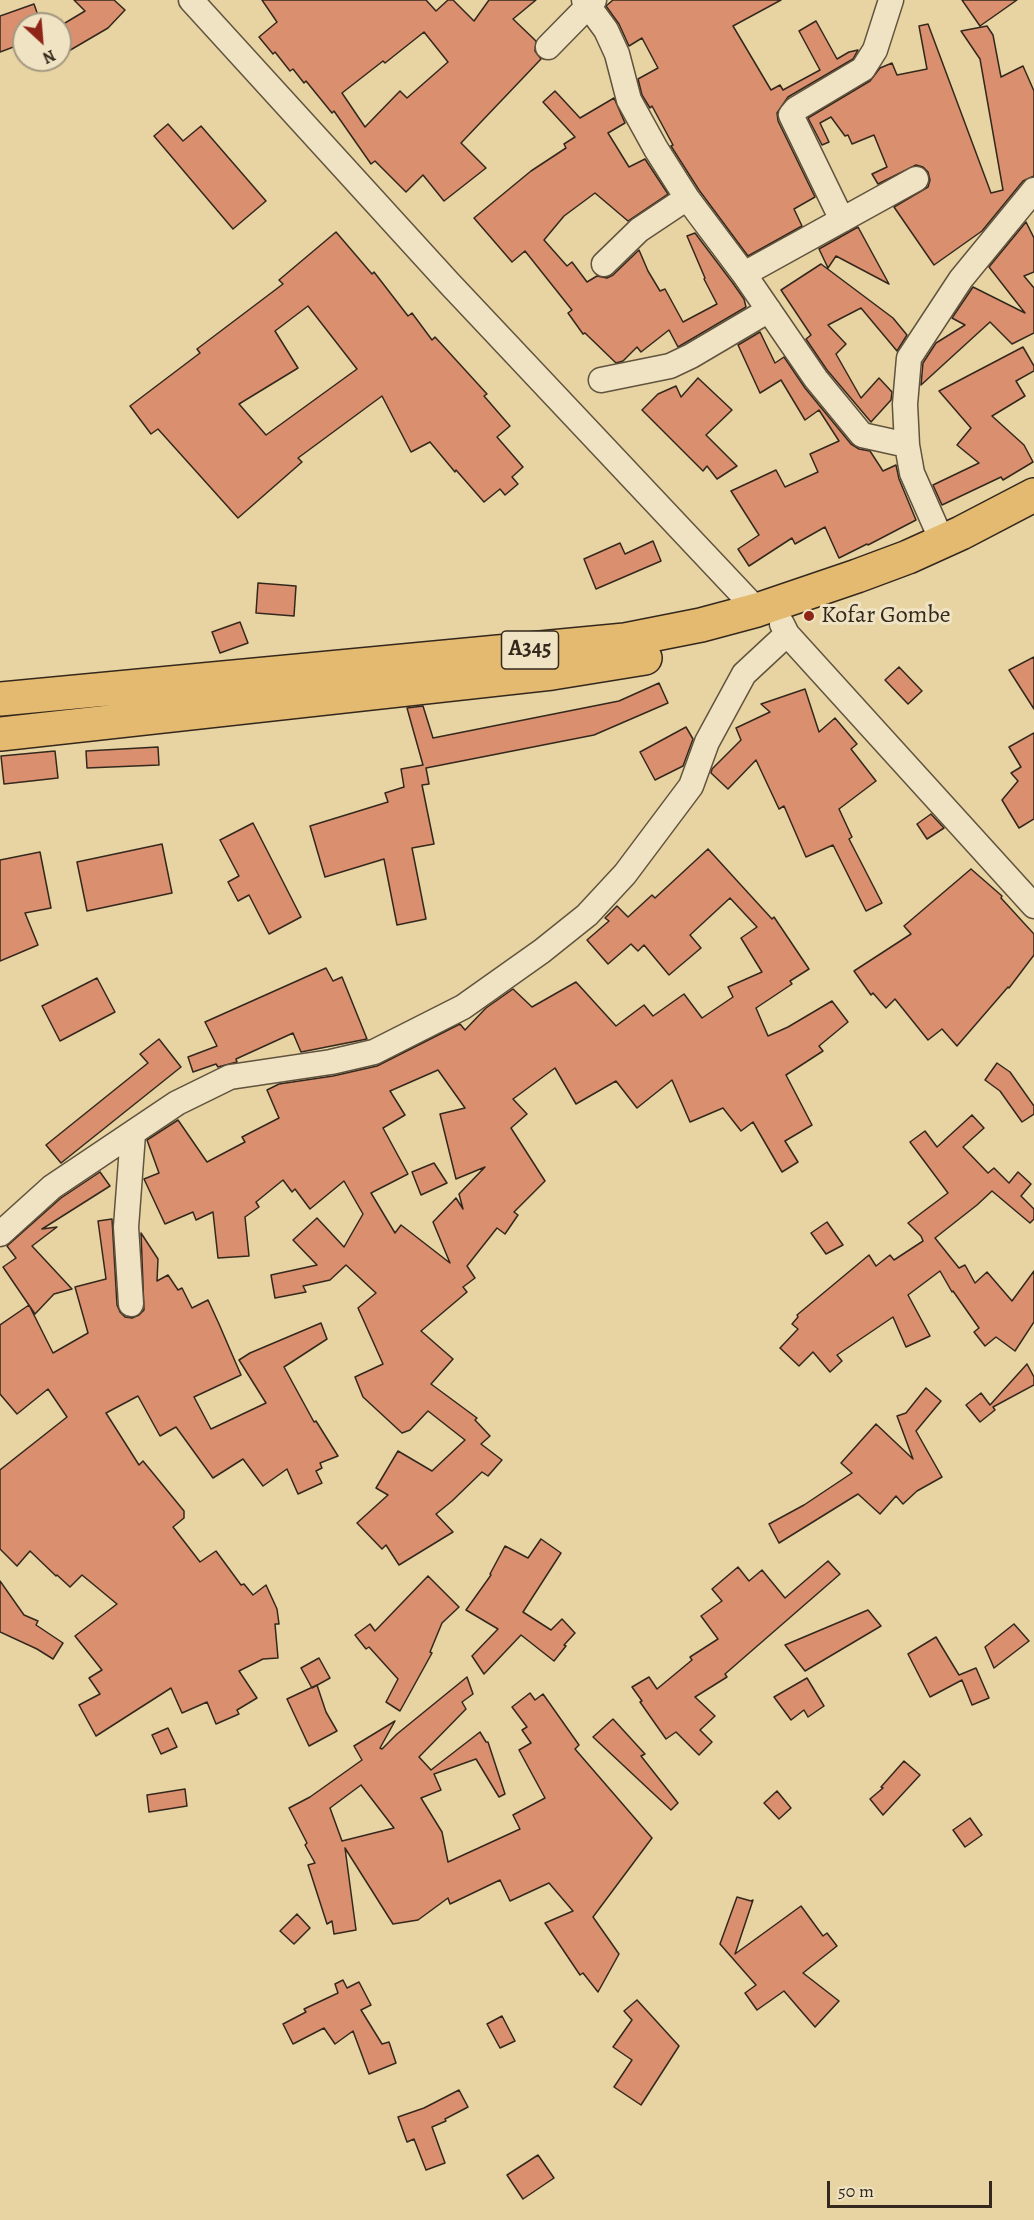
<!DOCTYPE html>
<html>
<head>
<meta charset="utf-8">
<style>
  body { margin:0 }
  #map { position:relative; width:1034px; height:2220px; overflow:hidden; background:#e7d4a2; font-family:Alegreya,serif }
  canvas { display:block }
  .north { position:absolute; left:12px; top:12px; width:60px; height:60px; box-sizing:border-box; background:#efe3c3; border:2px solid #a49881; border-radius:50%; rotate:154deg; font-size:16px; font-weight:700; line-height:24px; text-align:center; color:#34281d }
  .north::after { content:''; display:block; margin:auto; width:21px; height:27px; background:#8f2418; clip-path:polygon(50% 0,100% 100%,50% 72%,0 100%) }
  .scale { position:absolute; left:827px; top:2181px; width:165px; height:27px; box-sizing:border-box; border:3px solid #34281d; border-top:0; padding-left:8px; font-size:18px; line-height:21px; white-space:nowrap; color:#34281d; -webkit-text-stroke:4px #efe3c3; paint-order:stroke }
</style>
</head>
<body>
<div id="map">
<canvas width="1034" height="2220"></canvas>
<div class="north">N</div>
<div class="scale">50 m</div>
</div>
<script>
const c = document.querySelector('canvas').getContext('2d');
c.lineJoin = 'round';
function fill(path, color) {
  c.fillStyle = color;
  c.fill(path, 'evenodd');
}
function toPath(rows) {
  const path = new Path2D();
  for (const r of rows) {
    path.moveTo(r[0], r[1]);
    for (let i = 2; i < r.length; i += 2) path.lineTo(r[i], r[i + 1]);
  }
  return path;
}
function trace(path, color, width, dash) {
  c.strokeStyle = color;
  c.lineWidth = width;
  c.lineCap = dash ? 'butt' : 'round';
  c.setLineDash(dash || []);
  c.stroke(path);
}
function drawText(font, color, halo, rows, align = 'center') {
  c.font = font + ' Alegreya,serif';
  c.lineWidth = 6;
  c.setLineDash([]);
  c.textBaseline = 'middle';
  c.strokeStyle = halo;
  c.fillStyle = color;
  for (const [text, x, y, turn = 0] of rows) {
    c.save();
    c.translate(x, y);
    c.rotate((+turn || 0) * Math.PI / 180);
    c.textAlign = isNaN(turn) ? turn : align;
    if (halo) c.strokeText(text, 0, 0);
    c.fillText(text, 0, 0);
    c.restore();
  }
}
const building = toPath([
  [74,0,114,0,125,10,108,28,67,52,66,50,60,53,60,26,85,11,74,0],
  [262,0,426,0,436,11,448,0,453,0,474,21,489,0,536,0,513,19,536,41,535,51,541,59,461,143,486,168,444,201,423,175,406,192,375,161,371,164,334,111,332,113,306,81,304,83,293,69,290,71,275,52,273,54,259,37,277,22,262,0],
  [424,32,448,62,407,98,400,91,365,127,342,93,383,61,385,63,424,32],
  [613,0,781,0,733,26,771,90,780,85,783,90,820,70,799,31,816,21,837,59,849,52,858,50,853,59,788,97,777,113,778,121,815,197,794,209,802,226,748,256,699,190,671,146,673,145,652,106,650,108,642,95,638,79,658,68,642,38,629,46,619,24,606,6,613,0],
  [962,0,1017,0,980,26,962,0],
  [34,4,41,24,24,24,24,43,0,52,0,16,34,4],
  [928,24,991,193,1003,190,980,59,961,31,987,26,993,35,1001,77,1023,66,1034,91,1034,176,1023,181,982,231,934,265,894,207,928,187,930,180,928,172,923,167,916,165,878,184,872,174,887,167,874,135,852,144,848,135,845,136,831,117,820,123,829,142,822,145,808,118,870,81,880,68,892,63,897,75,927,69,919,26,928,24],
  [555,91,580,118,614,98,625,123,608,133,629,167,645,159,668,194,628,221,595,193,564,216,544,240,567,266,572,262,587,282,597,276,607,278,613,275,639,250,648,271,660,291,665,289,683,322,717,304,704,279,705,278,687,236,695,233,732,282,744,299,746,307,678,347,669,330,641,352,637,347,623,361,616,363,585,333,583,334,568,313,572,310,525,251,512,262,474,218,531,171,566,148,564,144,575,137,543,102,555,91],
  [168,124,183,141,201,126,266,201,233,229,154,136,168,124],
  [1026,222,1034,238,1034,272,1024,276,1034,288,1034,333,1012,344,990,322,921,385,923,363,936,343,965,325,952,318,973,287,1025,313,989,267,1026,222],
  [858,227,889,284,836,256,828,268,819,249,858,227],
  [336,232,372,274,374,272,408,316,412,313,432,340,435,337,487,394,484,396,510,426,497,437,523,467,512,477,518,484,505,495,500,489,484,502,456,470,455,472,430,442,411,452,382,396,298,458,302,462,238,518,158,429,151,434,130,406,200,353,197,349,283,284,279,280,336,232],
  [308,306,357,369,266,435,239,404,298,368,275,331,308,306],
  [821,264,893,318,907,335,897,351,861,308,828,325,846,344,836,354,861,398,879,378,892,392,891,400,871,422,827,370,806,339,811,335,781,290,821,264],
  [760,332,775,363,784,357,805,388,851,444,859,449,870,451,883,471,896,465,899,479,916,520,868,545,867,544,839,558,825,527,795,544,792,538,749,566,738,549,759,535,731,491,776,470,785,487,818,472,810,454,839,441,819,410,805,420,781,380,760,393,738,345,760,332],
  [1023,347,1034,366,1034,371,1016,381,1025,396,992,416,1024,445,1033,462,1003,480,1001,477,942,505,933,485,979,463,957,445,971,428,939,391,1023,347],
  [698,378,732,410,706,435,737,466,717,479,707,466,703,471,642,410,658,394,676,386,681,397,698,378],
  [653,541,661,561,596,589,584,559,620,543,625,554,653,541],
  [258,583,296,586,294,616,256,613,258,583],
  [240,622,248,643,220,653,212,632,240,622],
  [1034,657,1034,709,1009,670,1034,657],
  [899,667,922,691,908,704,885,680,899,667],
  [659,683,668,703,594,735,426,768,429,784,422,785,434,844,412,848,426,919,397,925,384,859,325,877,310,826,388,802,385,793,404,787,401,769,423,765,407,708,423,706,433,738,619,701,659,683],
  [805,689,819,732,835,718,857,744,851,749,876,781,839,809,852,837,849,839,882,903,866,911,833,845,806,857,784,806,779,809,756,760,728,789,711,773,712,769,741,740,736,728,770,712,761,704,805,689],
  [686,727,693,739,683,766,655,780,640,752,686,727],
  [1034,733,1034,819,1019,828,1002,800,1018,781,1011,773,1021,767,1009,747,1034,733],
  [158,747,159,765,87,768,86,751,158,747],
  [55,751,58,778,4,784,1,756,55,751],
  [931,814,944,828,927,839,917,824,931,814],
  [253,823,301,917,269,934,249,895,238,901,228,882,239,876,220,840,253,823],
  [162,844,172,893,87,911,77,862,162,844],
  [708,849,772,919,774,917,809,969,790,981,792,984,756,1008,768,1036,788,1027,832,1001,848,1022,819,1046,823,1051,786,1075,812,1125,785,1141,798,1162,782,1172,753,1122,741,1131,723,1108,690,1122,672,1080,637,1108,616,1081,576,1104,555,1068,513,1099,527,1114,511,1128,545,1181,514,1212,518,1215,505,1234,497,1228,467,1266,475,1278,463,1287,467,1292,421,1331,453,1359,431,1384,477,1418,475,1420,490,1436,481,1444,502,1460,488,1476,482,1472,452,1501,436,1514,453,1532,399,1565,386,1545,382,1549,357,1523,388,1495,376,1488,398,1451,432,1471,465,1440,428,1411,410,1430,402,1433,363,1397,355,1377,383,1364,358,1308,376,1293,346,1265,330,1280,303,1286,306,1292,275,1298,271,1275,317,1265,293,1240,317,1218,344,1247,363,1214,344,1181,310,1209,295,1189,292,1192,283,1180,256,1202,259,1207,245,1217,249,1256,218,1258,213,1212,196,1220,193,1212,165,1224,144,1179,159,1173,147,1140,178,1120,207,1162,245,1142,242,1137,279,1118,267,1090,279,1084,333,1076,377,1066,460,1024,465,1030,486,1008,513,989,532,1007,576,982,616,1026,644,1005,653,1016,684,994,702,1018,733,997,728,987,762,972,741,938,757,927,730,898,690,935,701,948,669,975,644,945,638,951,631,944,608,964,587,940,609,921,605,918,617,906,628,917,652,895,655,898,708,849],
  [438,1070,465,1108,440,1114,456,1179,485,1167,459,1194,463,1209,456,1198,433,1222,450,1263,401,1225,395,1233,371,1193,408,1174,383,1128,405,1115,390,1091,438,1070],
  [40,852,51,908,25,913,38,945,0,961,0,860,40,852],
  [971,869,1002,896,1001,898,1034,934,1034,955,1009,988,1008,987,957,1046,942,1029,928,1040,895,999,886,1008,873,993,871,995,854,971,911,934,904,926,971,869],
  [326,968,333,981,342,977,367,1039,301,1052,293,1033,236,1059,237,1062,218,1067,216,1064,193,1072,188,1057,217,1046,205,1022,326,968],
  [97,978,115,1012,60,1041,42,1006,97,978],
  [159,1039,181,1067,61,1163,46,1145,148,1063,140,1054,159,1039],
  [997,1063,1010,1072,1034,1106,1034,1114,1022,1122,1000,1091,985,1080,997,1063],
  [972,1115,984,1128,963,1147,988,1173,994,1168,1009,1183,1018,1172,1031,1184,1021,1196,1034,1209,1034,1219,1030,1223,992,1191,977,1205,935,1238,959,1268,965,1265,975,1283,987,1272,1012,1301,1034,1271,1034,1322,1015,1351,996,1337,985,1346,974,1332,979,1328,953,1291,952,1292,940,1271,908,1295,930,1336,906,1347,893,1317,837,1355,842,1361,830,1372,813,1352,799,1366,780,1348,798,1329,792,1324,798,1317,797,1315,869,1255,876,1266,890,1255,894,1260,923,1241,921,1236,908,1223,948,1193,910,1142,925,1131,937,1147,972,1115],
  [434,1163,447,1183,421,1195,412,1172,434,1163],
  [100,1172,110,1186,42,1229,57,1227,32,1246,72,1289,54,1294,35,1314,3,1267,16,1258,7,1246,61,1198,100,1172],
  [112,1219,117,1305,120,1312,125,1317,132,1318,139,1315,144,1310,141,1233,158,1259,157,1281,168,1275,178,1290,182,1288,192,1308,208,1300,219,1324,241,1375,194,1397,211,1429,266,1403,239,1360,250,1353,321,1323,327,1339,284,1367,314,1422,316,1421,338,1456,320,1463,322,1468,316,1471,322,1483,298,1494,287,1469,263,1486,243,1459,213,1478,176,1427,160,1436,138,1396,106,1413,139,1465,143,1461,184,1511,184,1518,173,1527,200,1562,216,1551,241,1585,244,1584,253,1595,266,1585,277,1609,279,1624,275,1624,278,1658,263,1659,239,1671,257,1698,237,1710,239,1714,216,1724,207,1702,182,1713,171,1688,96,1736,79,1705,100,1694,89,1678,102,1670,75,1636,117,1604,82,1575,70,1587,57,1575,56,1576,30,1551,17,1566,0,1549,0,1470,67,1417,48,1389,17,1414,0,1394,0,1325,29,1305,53,1353,88,1333,75,1287,106,1279,98,1221,112,1219],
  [827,1222,843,1245,826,1254,811,1233,827,1222],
  [1027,1364,1034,1377,1034,1385,993,1407,995,1410,980,1422,966,1405,981,1393,990,1405,1027,1364],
  [926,1388,941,1401,916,1431,942,1477,917,1491,903,1504,896,1496,880,1514,858,1494,779,1543,769,1524,804,1505,852,1473,841,1463,876,1424,913,1459,897,1416,906,1413,926,1388],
  [541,1539,561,1553,523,1612,551,1630,562,1619,575,1633,564,1645,566,1646,554,1661,521,1635,484,1674,472,1656,498,1629,466,1610,491,1575,490,1574,505,1546,528,1558,541,1539],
  [828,1561,840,1574,725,1674,727,1677,695,1697,715,1716,700,1730,712,1742,699,1755,676,1732,666,1739,640,1702,642,1701,632,1687,649,1677,657,1689,692,1660,690,1657,718,1639,701,1616,722,1601,712,1589,738,1567,749,1581,762,1570,785,1598,828,1561],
  [428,1576,459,1607,442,1623,430,1652,432,1653,400,1711,386,1702,398,1679,369,1647,366,1649,355,1635,370,1624,375,1631,428,1576],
  [0,1581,24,1615,38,1621,36,1625,63,1643,53,1659,37,1649,0,1632,0,1581],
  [868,1610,881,1626,805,1671,785,1645,868,1610],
  [1014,1624,1029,1641,994,1668,985,1647,1014,1624],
  [936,1637,959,1675,976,1668,989,1698,972,1705,962,1680,930,1697,908,1654,936,1637],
  [319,1658,330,1678,312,1688,301,1668,319,1658],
  [467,1677,473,1694,462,1702,466,1709,419,1757,431,1770,480,1732,486,1742,488,1742,505,1794,499,1797,476,1759,434,1774,441,1790,421,1798,442,1832,448,1862,520,1829,513,1815,545,1798,519,1750,531,1743,522,1730,527,1727,512,1707,530,1693,535,1700,543,1694,579,1745,575,1749,652,1838,593,1917,619,1954,598,1992,583,1973,580,1975,545,1923,573,1911,549,1883,510,1901,500,1880,450,1904,448,1898,418,1920,393,1924,345,1848,356,1930,334,1934,332,1921,327,1924,308,1865,315,1863,305,1845,307,1843,289,1808,310,1797,362,1760,354,1746,395,1721,380,1748,382,1749,397,1734,467,1677],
  [361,1785,394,1828,342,1841,330,1808,361,1785],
  [807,1678,824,1706,808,1717,804,1710,791,1720,774,1697,807,1678],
  [317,1685,326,1712,337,1731,309,1746,287,1699,317,1685],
  [613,1719,645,1754,641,1756,678,1803,671,1810,593,1737,613,1719],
  [168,1728,177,1747,161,1754,152,1735,168,1728],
  [904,1761,920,1775,883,1815,870,1799,883,1788,881,1787,904,1761],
  [185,1789,187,1806,149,1812,147,1795,185,1789],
  [777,1791,791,1808,779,1819,764,1803,777,1791],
  [970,1818,982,1835,965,1847,953,1830,970,1818],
  [737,1897,751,1901,753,1900,735,1954,801,1906,823,1936,827,1933,837,1946,803,1973,839,2001,815,2027,784,1991,757,2010,745,1993,756,1985,720,1944,737,1897],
  [297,1914,310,1928,294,1944,280,1931,297,1914],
  [343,1980,347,1988,359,1982,371,2005,361,2010,382,2044,389,2042,396,2063,369,2074,353,2031,335,2044,324,2028,293,2044,283,2024,306,2012,304,2009,338,1993,335,1984,343,1980],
  [637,2000,679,2046,641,2105,614,2087,632,2060,613,2047,632,2020,624,2011,637,2000],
  [502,2016,515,2041,500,2048,487,2024,502,2016],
  [459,2090,468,2107,445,2119,446,2121,432,2127,445,2163,426,2170,414,2139,407,2142,398,2117,424,2108,459,2090],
  [538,2155,554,2178,523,2199,507,2175,538,2155]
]);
fill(building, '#da906f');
trace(building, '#34281d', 1.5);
const minor = toPath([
  [191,0,449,283,757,610],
  [584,0,606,30,617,54,629,100,656,149,687,198,744,274,816,379,862,435,907,445],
  [548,47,594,0],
  [842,220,791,115,796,109,863,69,875,50,891,0],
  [604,264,639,230,687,198],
  [744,274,916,179],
  [601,380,670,366,691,356,769,310],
  [942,541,912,473,907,445,905,404,909,358,961,279,1034,190],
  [782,624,787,634,1034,906],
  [0,1234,52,1187,177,1103,230,1077,331,1062,374,1052,463,1007,542,951,587,915,625,874,691,786,707,742,744,674,787,634],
  [131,1304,126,1227,133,1134]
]);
const trunk = toPath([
  [0,699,625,640,701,625,757,610,857,576,908,557,961,533,1034,495],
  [0,734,552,673,645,658]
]);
trace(minor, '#61533e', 27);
trace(trunk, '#34281d', 36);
trace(minor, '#efe3c3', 24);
trace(trunk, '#e4ba71', 33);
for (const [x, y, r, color] of [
  [809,616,6,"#8f2418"]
]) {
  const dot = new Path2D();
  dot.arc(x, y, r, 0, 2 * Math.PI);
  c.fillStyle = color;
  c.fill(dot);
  trace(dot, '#efe3c3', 2);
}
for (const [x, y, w] of [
  [530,650,57]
]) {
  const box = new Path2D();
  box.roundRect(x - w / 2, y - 19, w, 38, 4.5);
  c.fillStyle = '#efe3c3';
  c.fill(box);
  trace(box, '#34281d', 1.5);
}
drawText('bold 22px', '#34281d', null, [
  ["A345",530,650]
]);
drawText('24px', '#34281d', '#efe3c3', [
  ["Kofar Gombe",821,616]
], 'left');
</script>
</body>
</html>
